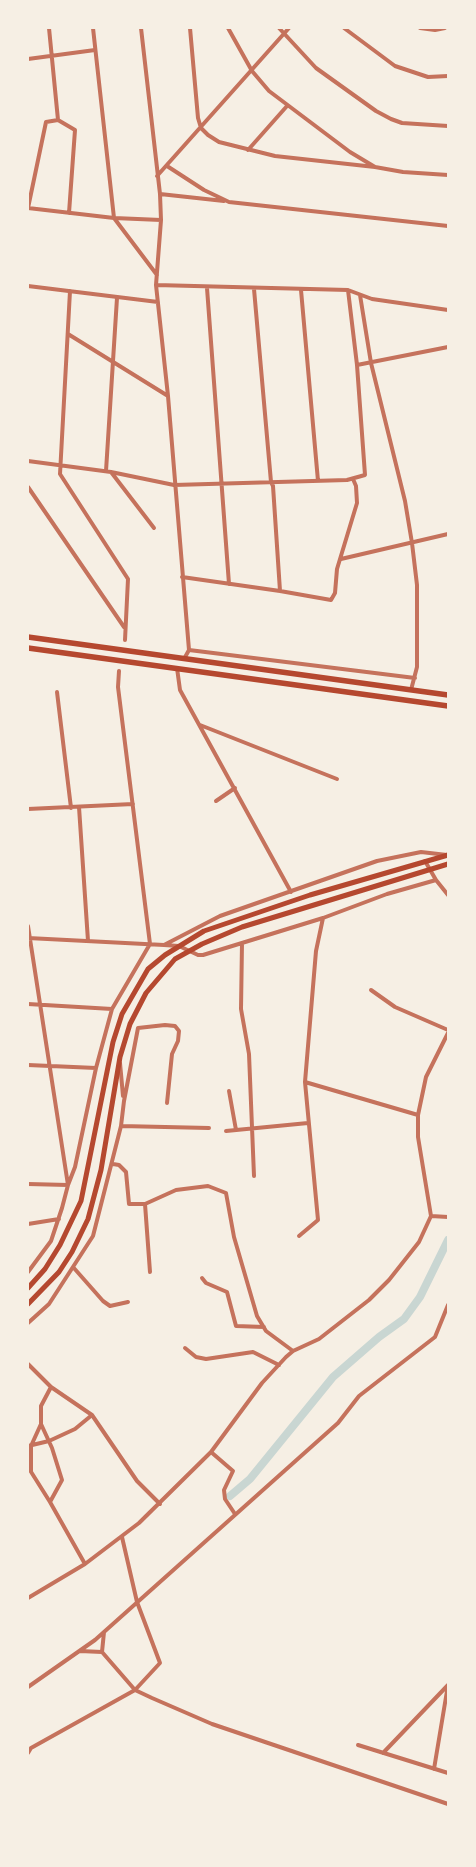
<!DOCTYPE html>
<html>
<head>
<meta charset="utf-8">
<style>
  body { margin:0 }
  #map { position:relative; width:476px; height:1867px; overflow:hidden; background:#f6efe4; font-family:Manrope,sans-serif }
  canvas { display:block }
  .frame { position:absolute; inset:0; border:29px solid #f6efe4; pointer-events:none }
</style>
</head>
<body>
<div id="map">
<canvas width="476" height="1867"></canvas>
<div class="frame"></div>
</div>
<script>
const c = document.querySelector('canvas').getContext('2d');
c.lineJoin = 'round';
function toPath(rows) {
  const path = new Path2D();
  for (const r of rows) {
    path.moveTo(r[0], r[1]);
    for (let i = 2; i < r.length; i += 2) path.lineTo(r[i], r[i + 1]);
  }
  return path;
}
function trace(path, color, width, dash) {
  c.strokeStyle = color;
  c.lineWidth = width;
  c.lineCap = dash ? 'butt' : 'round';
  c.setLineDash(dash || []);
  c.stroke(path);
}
trace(toPath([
  [230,1496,250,1479,333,1377,379,1337,404,1319,420,1297,448,1240]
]), '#c9d6d2', 8);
trace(toPath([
  [49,28,58,120,75,130,69,213],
  [93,28,114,218,157,275],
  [141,28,160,194,161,220,156,285,168,396,189,650,184,659],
  [190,28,198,118,201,128,208,135,219,142,275,156,375,167],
  [228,28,252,71,269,91,350,152,375,167,403,172,448,175],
  [279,28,316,68,376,111,391,119,402,123,448,126],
  [344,28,395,66,428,77,448,76],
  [420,28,435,30,445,28],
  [28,59,95,50],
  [248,150,287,106],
  [167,166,204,190,229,202,448,226],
  [157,176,289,28],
  [160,194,224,201],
  [28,208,114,218,161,220],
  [28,208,46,122,58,120],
  [156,285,348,290,372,299,448,310],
  [28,286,158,302],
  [207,288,229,584],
  [254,289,271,482,273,486,280,591],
  [301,290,318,481],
  [70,291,60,474,128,579,125,640],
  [360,295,371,363,405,501,412,543,417,585,417,667,411,690],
  [68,334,168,396],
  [357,365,448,347],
  [28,461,111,472,174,485,347,480,365,475,357,365,348,290],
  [106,471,117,298],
  [111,472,154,528],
  [28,487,124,627],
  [341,559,448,534],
  [182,577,280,591,331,600,335,593,337,569,357,503,356,486,353,479],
  [189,650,415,678],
  [177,668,180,690,291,892],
  [57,692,71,808],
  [200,725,337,779],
  [216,801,235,788],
  [79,807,88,941],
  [28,809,133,804],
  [425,861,436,880,448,895],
  [28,926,68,1185],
  [28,938,164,945,220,916,377,861,421,852,447,855],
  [242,943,241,1009,249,1054,254,1176],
  [164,945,179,946,198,955,203,955,323,918,387,894,436,880],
  [371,990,395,1007,448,1030],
  [28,1004,112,1009],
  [120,1063,123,1096],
  [28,1065,96,1068],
  [305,1082,418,1115],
  [229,1091,236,1130],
  [121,1126,209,1128],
  [226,1131,308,1123],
  [113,1164,119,1165,126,1172,129,1204,145,1204,150,1272],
  [28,1184,68,1185],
  [145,1204,176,1190,208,1186,226,1193,234,1237,257,1316,266,1331,293,1351],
  [431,1216,448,1217],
  [28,1224,59,1219],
  [299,1236,318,1220,305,1082,316,951,323,918],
  [73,1267,103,1301,110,1306,128,1302],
  [28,1272,51,1241,62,1208,68,1185,75,1167,96,1068,112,1009,150,944,118,687,119,671],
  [202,1278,206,1283,227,1292,236,1326,264,1327],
  [28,1323,49,1304,93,1236,121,1126,124,1101,138,1028,165,1025,175,1026,179,1031,178,1041,172,1054,167,1103],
  [185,1348,196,1357,206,1359,253,1352,279,1365],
  [28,1364,51,1387,92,1415,137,1481,160,1504],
  [28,1446,49,1441,75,1429,92,1415],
  [211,1452,233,1471,224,1490,225,1499,235,1514],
  [28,1467,50,1502,85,1564],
  [31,1471,31,1446,41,1424],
  [50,1502,62,1480,52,1448,41,1424,41,1406,51,1387],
  [28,1598,85,1564,139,1523,211,1452,262,1383,286,1357,293,1351,319,1339,369,1300,389,1280,419,1242,431,1216,418,1137,418,1115,426,1077,448,1033],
  [104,1632,102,1652,135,1690,152,1698,212,1724,448,1804],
  [80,1651,102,1652],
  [28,1687,95,1640,338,1423,359,1396,435,1337,448,1305],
  [358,1745,448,1773],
  [28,1753,31,1748,135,1690,160,1663,137,1602,122,1537],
  [383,1753,448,1685],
  [434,1769,448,1685]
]), '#c5725c', 4);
trace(toPath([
  [28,1288,45,1269,60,1245,81,1201,113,1042,122,1014,148,969,165,955,204,931,310,895,448,855],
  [28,1304,59,1272,72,1252,88,1219,101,1170,120,1057,130,1024,146,993,175,959,202,944,242,927,448,864]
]), '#b5482f', 5);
trace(toPath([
  [28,637,448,695],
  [28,648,448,706]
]), '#b5482f', 5.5);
</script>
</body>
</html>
